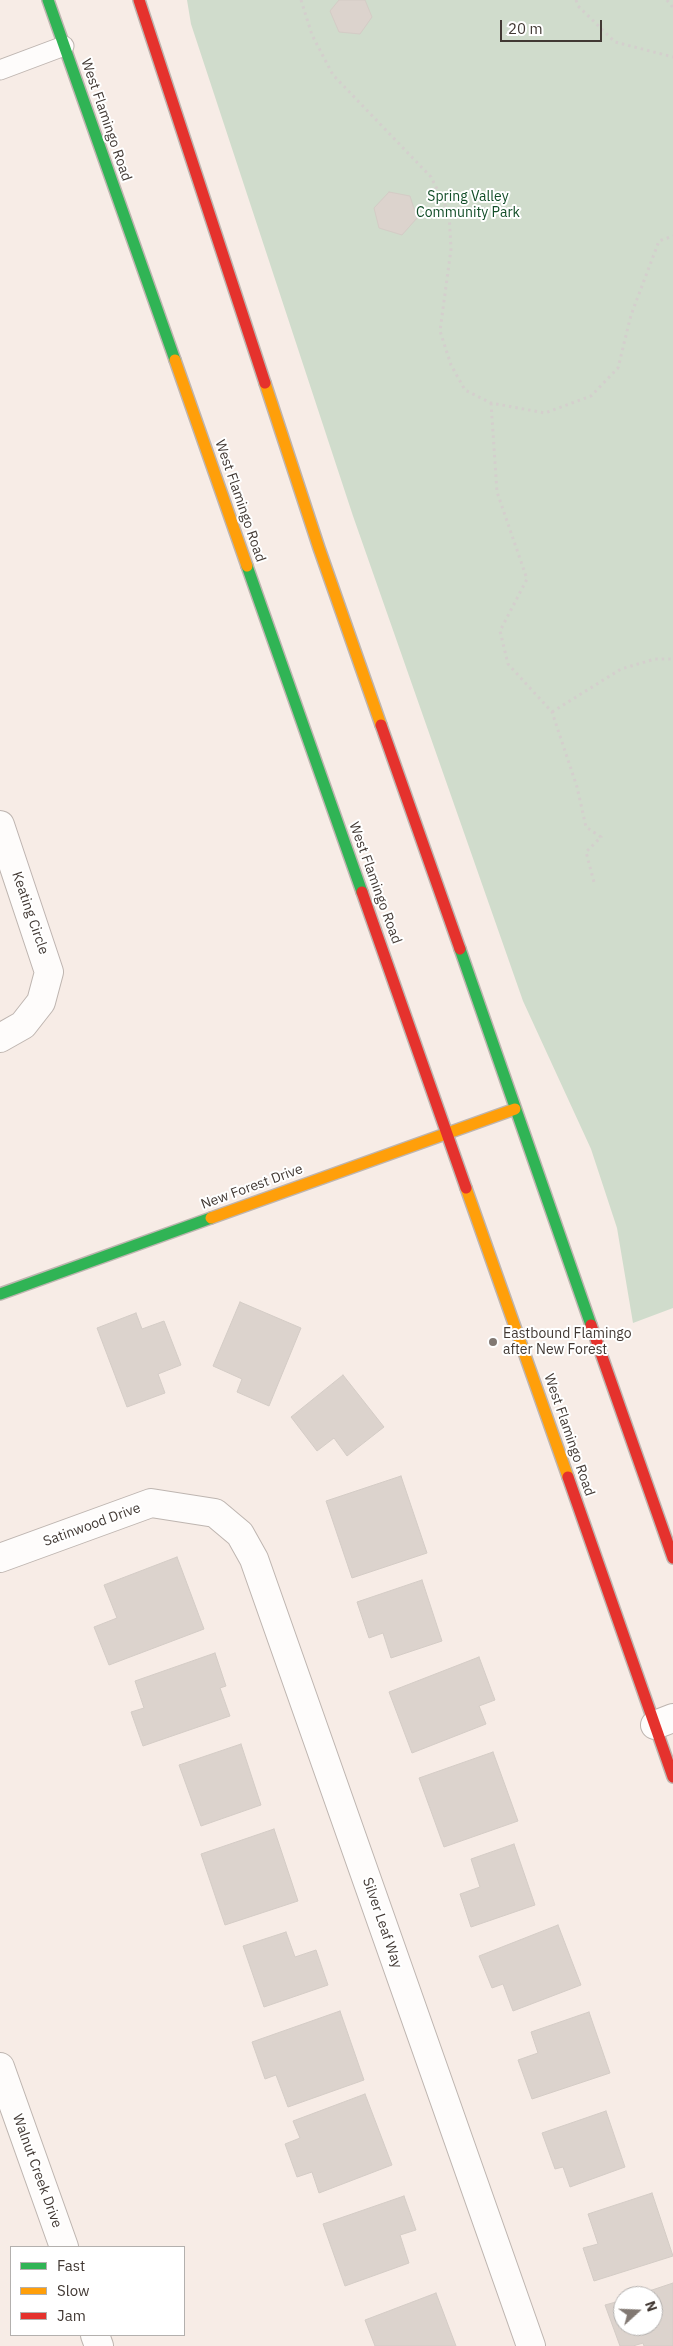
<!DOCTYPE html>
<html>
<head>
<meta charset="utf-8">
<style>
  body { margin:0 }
  #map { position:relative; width:673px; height:2346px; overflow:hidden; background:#f7ece6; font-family:"IBM Plex Sans",sans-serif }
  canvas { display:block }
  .legend { position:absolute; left:10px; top:2246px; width:175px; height:90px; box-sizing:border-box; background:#fff; border:1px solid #b3b0ae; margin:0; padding:6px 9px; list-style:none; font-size:15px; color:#423934 }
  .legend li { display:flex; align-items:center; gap:10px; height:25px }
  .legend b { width:25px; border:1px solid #b3b0ae }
  .north { position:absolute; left:613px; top:2286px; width:50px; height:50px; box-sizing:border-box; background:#fff; border:1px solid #b3b0ae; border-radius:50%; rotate:70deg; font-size:14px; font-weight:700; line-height:20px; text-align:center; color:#423934 }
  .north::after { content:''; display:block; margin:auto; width:18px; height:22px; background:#817872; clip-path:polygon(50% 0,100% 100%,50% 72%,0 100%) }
  .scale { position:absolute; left:500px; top:20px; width:102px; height:22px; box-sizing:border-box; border:2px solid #423934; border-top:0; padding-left:6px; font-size:15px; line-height:18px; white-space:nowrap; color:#423934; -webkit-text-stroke:4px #fff; paint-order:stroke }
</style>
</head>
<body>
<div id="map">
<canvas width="673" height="2346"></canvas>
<ul class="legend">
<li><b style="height:6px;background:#30b455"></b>Fast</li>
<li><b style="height:6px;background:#ff9f0a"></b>Slow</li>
<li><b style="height:6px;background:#e5322d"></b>Jam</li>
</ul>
<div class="north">N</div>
<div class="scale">20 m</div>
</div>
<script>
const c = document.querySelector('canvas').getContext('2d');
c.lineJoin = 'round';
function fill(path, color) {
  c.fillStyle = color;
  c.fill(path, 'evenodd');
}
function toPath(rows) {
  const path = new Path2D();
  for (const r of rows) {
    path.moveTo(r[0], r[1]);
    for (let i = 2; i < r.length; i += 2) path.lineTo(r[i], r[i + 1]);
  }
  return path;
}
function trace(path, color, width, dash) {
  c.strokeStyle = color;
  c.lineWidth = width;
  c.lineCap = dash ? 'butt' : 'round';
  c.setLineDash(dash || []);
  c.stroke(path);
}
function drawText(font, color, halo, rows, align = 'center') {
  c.font = font + ' "IBM Plex Sans",sans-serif';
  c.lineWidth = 4;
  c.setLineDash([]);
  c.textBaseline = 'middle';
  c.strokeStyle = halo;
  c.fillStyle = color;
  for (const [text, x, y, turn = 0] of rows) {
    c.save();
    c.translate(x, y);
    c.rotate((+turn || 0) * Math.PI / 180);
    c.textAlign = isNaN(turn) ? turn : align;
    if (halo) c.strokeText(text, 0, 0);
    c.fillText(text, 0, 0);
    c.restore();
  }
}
fill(toPath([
  [187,0,673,0,673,1308,633,1323,617,1228,591,1149,523,1001,353,516,191,24]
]), '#d0dccc');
const building = toPath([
  [339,0,365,0,372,17,360,34,339,32,330,11,339,0],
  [389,192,410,196,417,218,402,235,379,228,374,208,389,192],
  [240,1302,301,1328,269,1406,237,1392,242,1379,213,1366,240,1302],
  [136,1313,142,1329,164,1321,181,1365,158,1374,165,1393,127,1407,97,1328,136,1313],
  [343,1375,384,1427,347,1456,334,1438,317,1451,291,1417,343,1375],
  [401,1476,427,1553,352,1578,326,1501,401,1476],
  [177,1557,204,1629,109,1665,94,1627,117,1618,104,1585,177,1557],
  [422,1580,442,1641,391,1658,383,1633,369,1638,357,1602,422,1580],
  [215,1653,226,1686,220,1688,230,1716,143,1746,131,1712,144,1708,135,1681,215,1653],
  [479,1657,495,1700,479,1706,486,1724,412,1753,389,1692,479,1657],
  [241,1744,261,1805,201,1826,179,1765,241,1744],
  [493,1752,518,1821,444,1847,419,1778,493,1752],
  [274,1829,298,1901,225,1925,201,1854,274,1829],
  [514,1844,535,1905,471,1927,460,1894,480,1887,471,1859,514,1844],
  [558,1925,581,1985,513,2011,503,1984,492,1988,479,1956,558,1925],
  [286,1932,295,1957,316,1950,328,1985,264,2007,243,1946,286,1932],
  [340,2011,364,2080,288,2107,276,2075,265,2079,252,2042,340,2011],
  [589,2012,610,2073,532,2099,518,2060,538,2053,531,2032,589,2012],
  [365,2094,392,2165,319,2193,312,2172,297,2177,285,2144,300,2138,293,2121,365,2094],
  [606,2111,625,2167,570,2187,563,2167,555,2169,542,2133,606,2111],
  [652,2193,673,2256,594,2281,583,2248,598,2244,588,2214,652,2193],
  [404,2196,416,2230,400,2235,409,2263,345,2286,323,2224,404,2196],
  [673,2283,673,2346,644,2346,643,2343,633,2346,620,2346,605,2305,623,2300,623,2326,653,2326,653,2296,634,2296,673,2283],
  [436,2293,456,2346,375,2346,365,2320,436,2293]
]);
fill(building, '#dcd3cd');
trace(building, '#d4ccc6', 1);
const lane = toPath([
  [0,70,64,46]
]);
const street = toPath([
  [0,825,49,972,41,1002,23,1025,0,1038],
  [0,1558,151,1503,215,1513,240,1534,254,1559,531,2346],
  [655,1725,673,1718],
  [0,2067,64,2247],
  [95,2335,99,2346]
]);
const fast = toPath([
  [48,0,175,360],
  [247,566,362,892],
  [460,949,591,1325],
  [0,1294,211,1218]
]);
const slow = toPath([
  [175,360,247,566],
  [265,383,319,548,381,725],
  [466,1188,568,1477],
  [211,1218,515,1109]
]);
const jam = toPath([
  [139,0,265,383],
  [381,725,460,949],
  [362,892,466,1188],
  [591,1325,673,1558],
  [568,1477,673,1777]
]);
trace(lane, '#beb5b0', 21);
trace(street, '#beb5b0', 30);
trace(fast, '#beb5b0', 14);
trace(slow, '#beb5b0', 14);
trace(jam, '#beb5b0', 14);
trace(toPath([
  [301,0,312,35,333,75,431,177,449,213,451,249,440,331,451,365,465,390,491,403,545,413,591,396,618,368,631,315,659,241,673,236],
  [576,0,578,6,615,42,673,57],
  [667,0,673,8],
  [491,403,497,492,527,579,500,631,508,664,552,712,577,787,586,827,601,837,586,852,594,882],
  [552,712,621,669,655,659,673,659]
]), '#d4cfcd', 3, [2.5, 4]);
trace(lane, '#fefcfb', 19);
trace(street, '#fefcfb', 28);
trace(fast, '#30b455', 11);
trace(slow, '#ff9f0a', 11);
trace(jam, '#e5322d', 11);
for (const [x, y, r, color] of [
  [493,1342,5,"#817872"]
]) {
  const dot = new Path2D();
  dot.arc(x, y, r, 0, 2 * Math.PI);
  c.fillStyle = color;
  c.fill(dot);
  trace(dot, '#fff', 2);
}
drawText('14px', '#423934', '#fff', [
  ["West Flamingo Road",106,120,71],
  ["West Flamingo Road",240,501,71],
  ["West Flamingo Road",375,883,70],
  ["Keating Circle",30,913,71],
  ["New Forest Drive",252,1187,-20],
  ["West Flamingo Road",569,1435,71],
  ["Satinwood Drive",92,1525,-20],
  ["Silver Leaf Way",382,1923,71],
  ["Walnut Creek Drive",37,2171,70]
]);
drawText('14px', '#114d27', '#fff', [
  ["Spring Valley",468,197],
  ["Community Park",468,213]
]);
drawText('14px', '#423934', '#fff', [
  ["Eastbound Flamingo",503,1334],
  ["after New Forest",503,1350]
], 'left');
</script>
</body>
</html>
